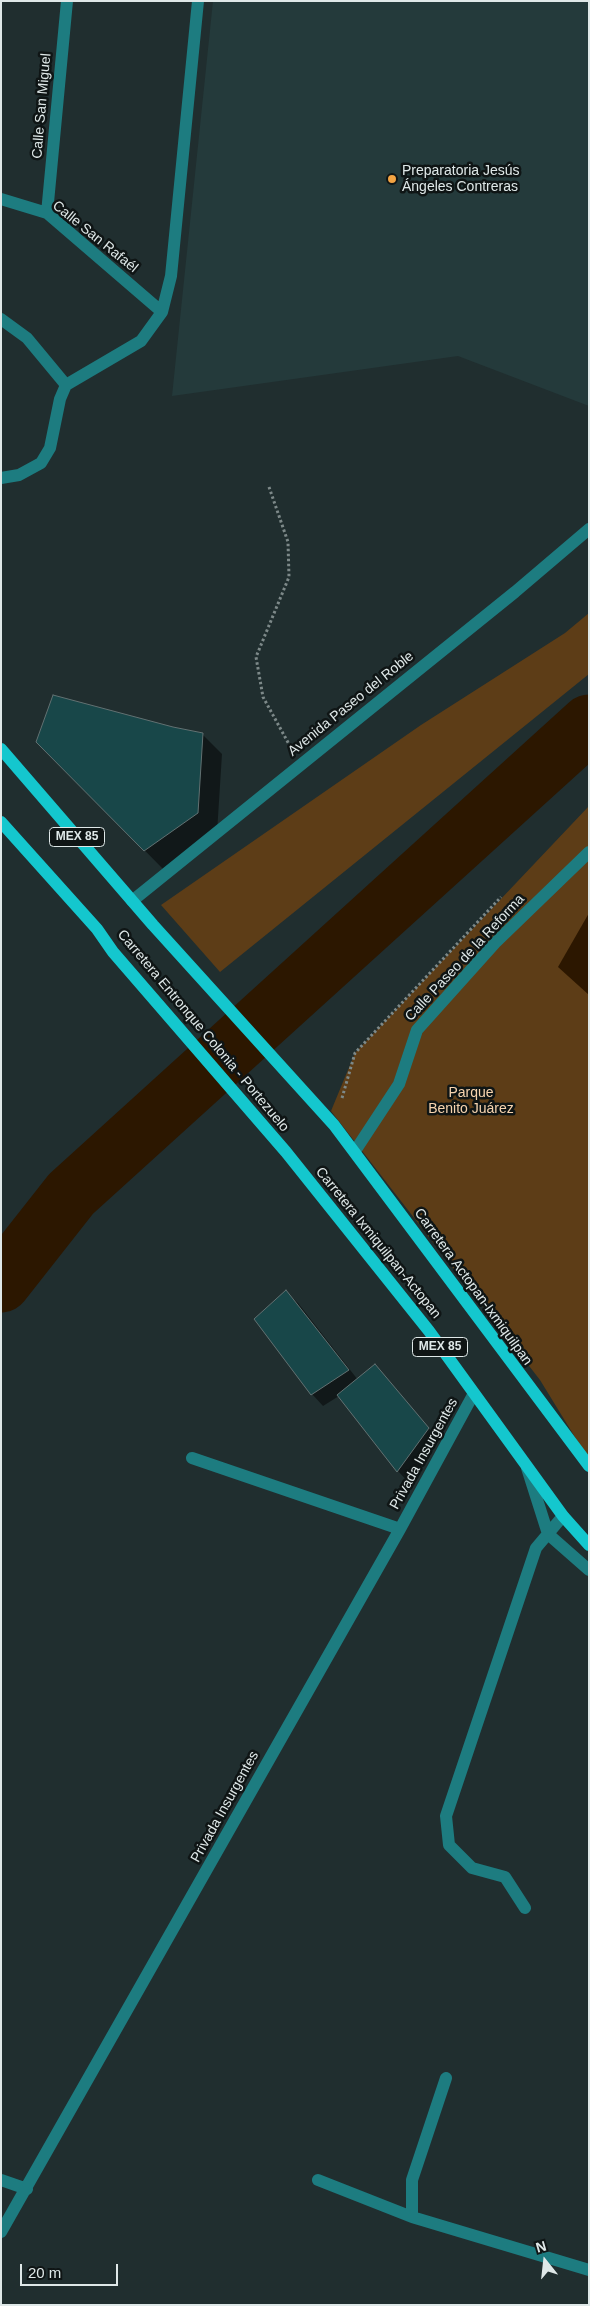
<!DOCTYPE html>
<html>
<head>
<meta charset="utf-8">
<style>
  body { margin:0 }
  #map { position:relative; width:590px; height:2306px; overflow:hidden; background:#202e2f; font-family:Arial,sans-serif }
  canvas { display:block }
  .frame { position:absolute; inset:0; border:2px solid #dfe8e8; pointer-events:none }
  .north { position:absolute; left:520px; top:2236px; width:50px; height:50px; -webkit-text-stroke:4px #0f1515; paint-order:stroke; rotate:344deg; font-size:14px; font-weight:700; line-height:20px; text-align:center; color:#dfe8e8 }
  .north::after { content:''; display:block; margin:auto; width:18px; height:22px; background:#dfe8e8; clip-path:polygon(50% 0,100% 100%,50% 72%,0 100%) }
  .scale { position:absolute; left:20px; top:2264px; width:98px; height:22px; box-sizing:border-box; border:2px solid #dfe8e8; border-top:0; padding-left:6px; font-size:15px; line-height:18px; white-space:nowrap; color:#dfe8e8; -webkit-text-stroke:4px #0f1515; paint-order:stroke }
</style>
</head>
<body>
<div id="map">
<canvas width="590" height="2306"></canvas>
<div class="frame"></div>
<div class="north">N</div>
<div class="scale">20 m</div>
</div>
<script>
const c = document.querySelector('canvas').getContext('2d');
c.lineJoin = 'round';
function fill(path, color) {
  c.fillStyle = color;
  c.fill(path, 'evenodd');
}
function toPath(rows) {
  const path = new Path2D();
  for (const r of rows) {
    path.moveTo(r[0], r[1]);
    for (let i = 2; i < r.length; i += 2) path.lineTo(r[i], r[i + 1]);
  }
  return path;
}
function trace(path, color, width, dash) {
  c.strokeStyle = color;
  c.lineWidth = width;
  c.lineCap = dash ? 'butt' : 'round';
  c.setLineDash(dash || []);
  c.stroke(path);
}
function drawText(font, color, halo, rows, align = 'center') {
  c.font = font + ' Arial,sans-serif';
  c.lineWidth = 5;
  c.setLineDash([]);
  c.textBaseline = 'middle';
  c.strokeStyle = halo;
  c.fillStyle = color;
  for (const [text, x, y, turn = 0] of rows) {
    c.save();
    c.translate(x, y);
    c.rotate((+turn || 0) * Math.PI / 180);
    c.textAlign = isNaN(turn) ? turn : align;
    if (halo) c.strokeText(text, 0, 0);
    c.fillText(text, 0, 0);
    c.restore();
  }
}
fill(toPath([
  [213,1,589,1,589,406,458,356,172,396]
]), '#243a3b');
fill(toPath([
  [589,613,589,674,220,972,161,905,421,725,565,633],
  [589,806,589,1460,540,1380,331,1111,355,1053]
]), '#5d3d17');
fill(toPath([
  [589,913,589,995,558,967]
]), '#2c1700');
fill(toPath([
  [202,734,222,754,217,833,164,870,37,741],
  [286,1292,298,1303,358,1380,375,1366,439,1440,409,1483,398,1471,339,1396,323,1406,312,1394]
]), '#0007');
trace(toPath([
  [1,1283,71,1194,589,724]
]), '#2c1700', 59);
const building = toPath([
  [53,695,173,727,203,733,198,813,144,851,36,742,53,695],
  [286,1290,349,1370,311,1395,254,1319,286,1290],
  [375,1364,429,1428,397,1472,337,1395,375,1364]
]);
fill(building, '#184749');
trace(building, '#627172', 1);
trace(toPath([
  [269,487,288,542,289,577,256,657,263,697,290,746],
  [342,1098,355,1053,501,897]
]), '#7d8989', 3, [2.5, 2.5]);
trace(toPath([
  [1,199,47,213,162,312],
  [47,213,67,1],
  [1,319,27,338,66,385],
  [1,478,19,475,41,463,50,448,60,399,66,385,141,341,162,312,171,276,198,1],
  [132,901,515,592,589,529],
  [355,1151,399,1084,417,1030,495,943,589,852],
  [192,1458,400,1529],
  [527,1468,548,1534,589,1570],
  [525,1908,505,1877,472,1868,449,1845,446,1816,536,1548,563,1516],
  [1,2180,27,2189],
  [318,2180,412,2217,589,2270],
  [412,2217,412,2180,446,2078],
  [1,2232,400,1529,473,1395]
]), '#1d7c80', 12);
trace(toPath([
  [1,749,153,925,334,1125,589,1466],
  [1,822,97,929,113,952,286,1152,429,1331,563,1516,589,1545]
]), '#14c7ce', 12);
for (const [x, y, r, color] of [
  [392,179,5,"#f3a443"]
]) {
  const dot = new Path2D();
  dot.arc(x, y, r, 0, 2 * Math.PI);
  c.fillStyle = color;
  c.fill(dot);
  trace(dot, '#0f1515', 2);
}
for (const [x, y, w] of [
  [77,837,55],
  [440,1347,55]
]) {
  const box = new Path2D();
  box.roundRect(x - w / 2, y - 9.5, w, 19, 4);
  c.fillStyle = '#0f1515';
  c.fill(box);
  trace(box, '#dfe8e8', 1);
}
drawText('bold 12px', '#dfe8e8', null, [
  ["MEX 85",77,837],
  ["MEX 85",440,1347]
]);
drawText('14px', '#dfe8e8', '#0f1515', [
  ["Calle San Miguel",42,106,-85],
  ["Calle San Rafaél",95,237,39],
  ["Avenida Paseo del Roble",351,704,-39],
  ["Calle Paseo de la Reforma",465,958,-47],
  ["Carretera Entronque Colonia - Portezuelo",203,1031,50],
  ["Carretera Ixmiquilpan-Actopan",378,1243,51],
  ["Carretera Actopan-Ixmiquilpan",473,1287,54],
  ["Privada Insurgentes",424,1454,-61],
  ["Privada Insurgentes",225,1807,-61]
]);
drawText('14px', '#dfe8e8', '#0f1515', [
  ["Preparatoria Jesús",402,171],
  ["Ángeles Contreras",402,187]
], 'left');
drawText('14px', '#f7d4af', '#0f1515', [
  ["Parque",471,1093],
  ["Benito Juárez",471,1109]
]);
</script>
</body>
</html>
